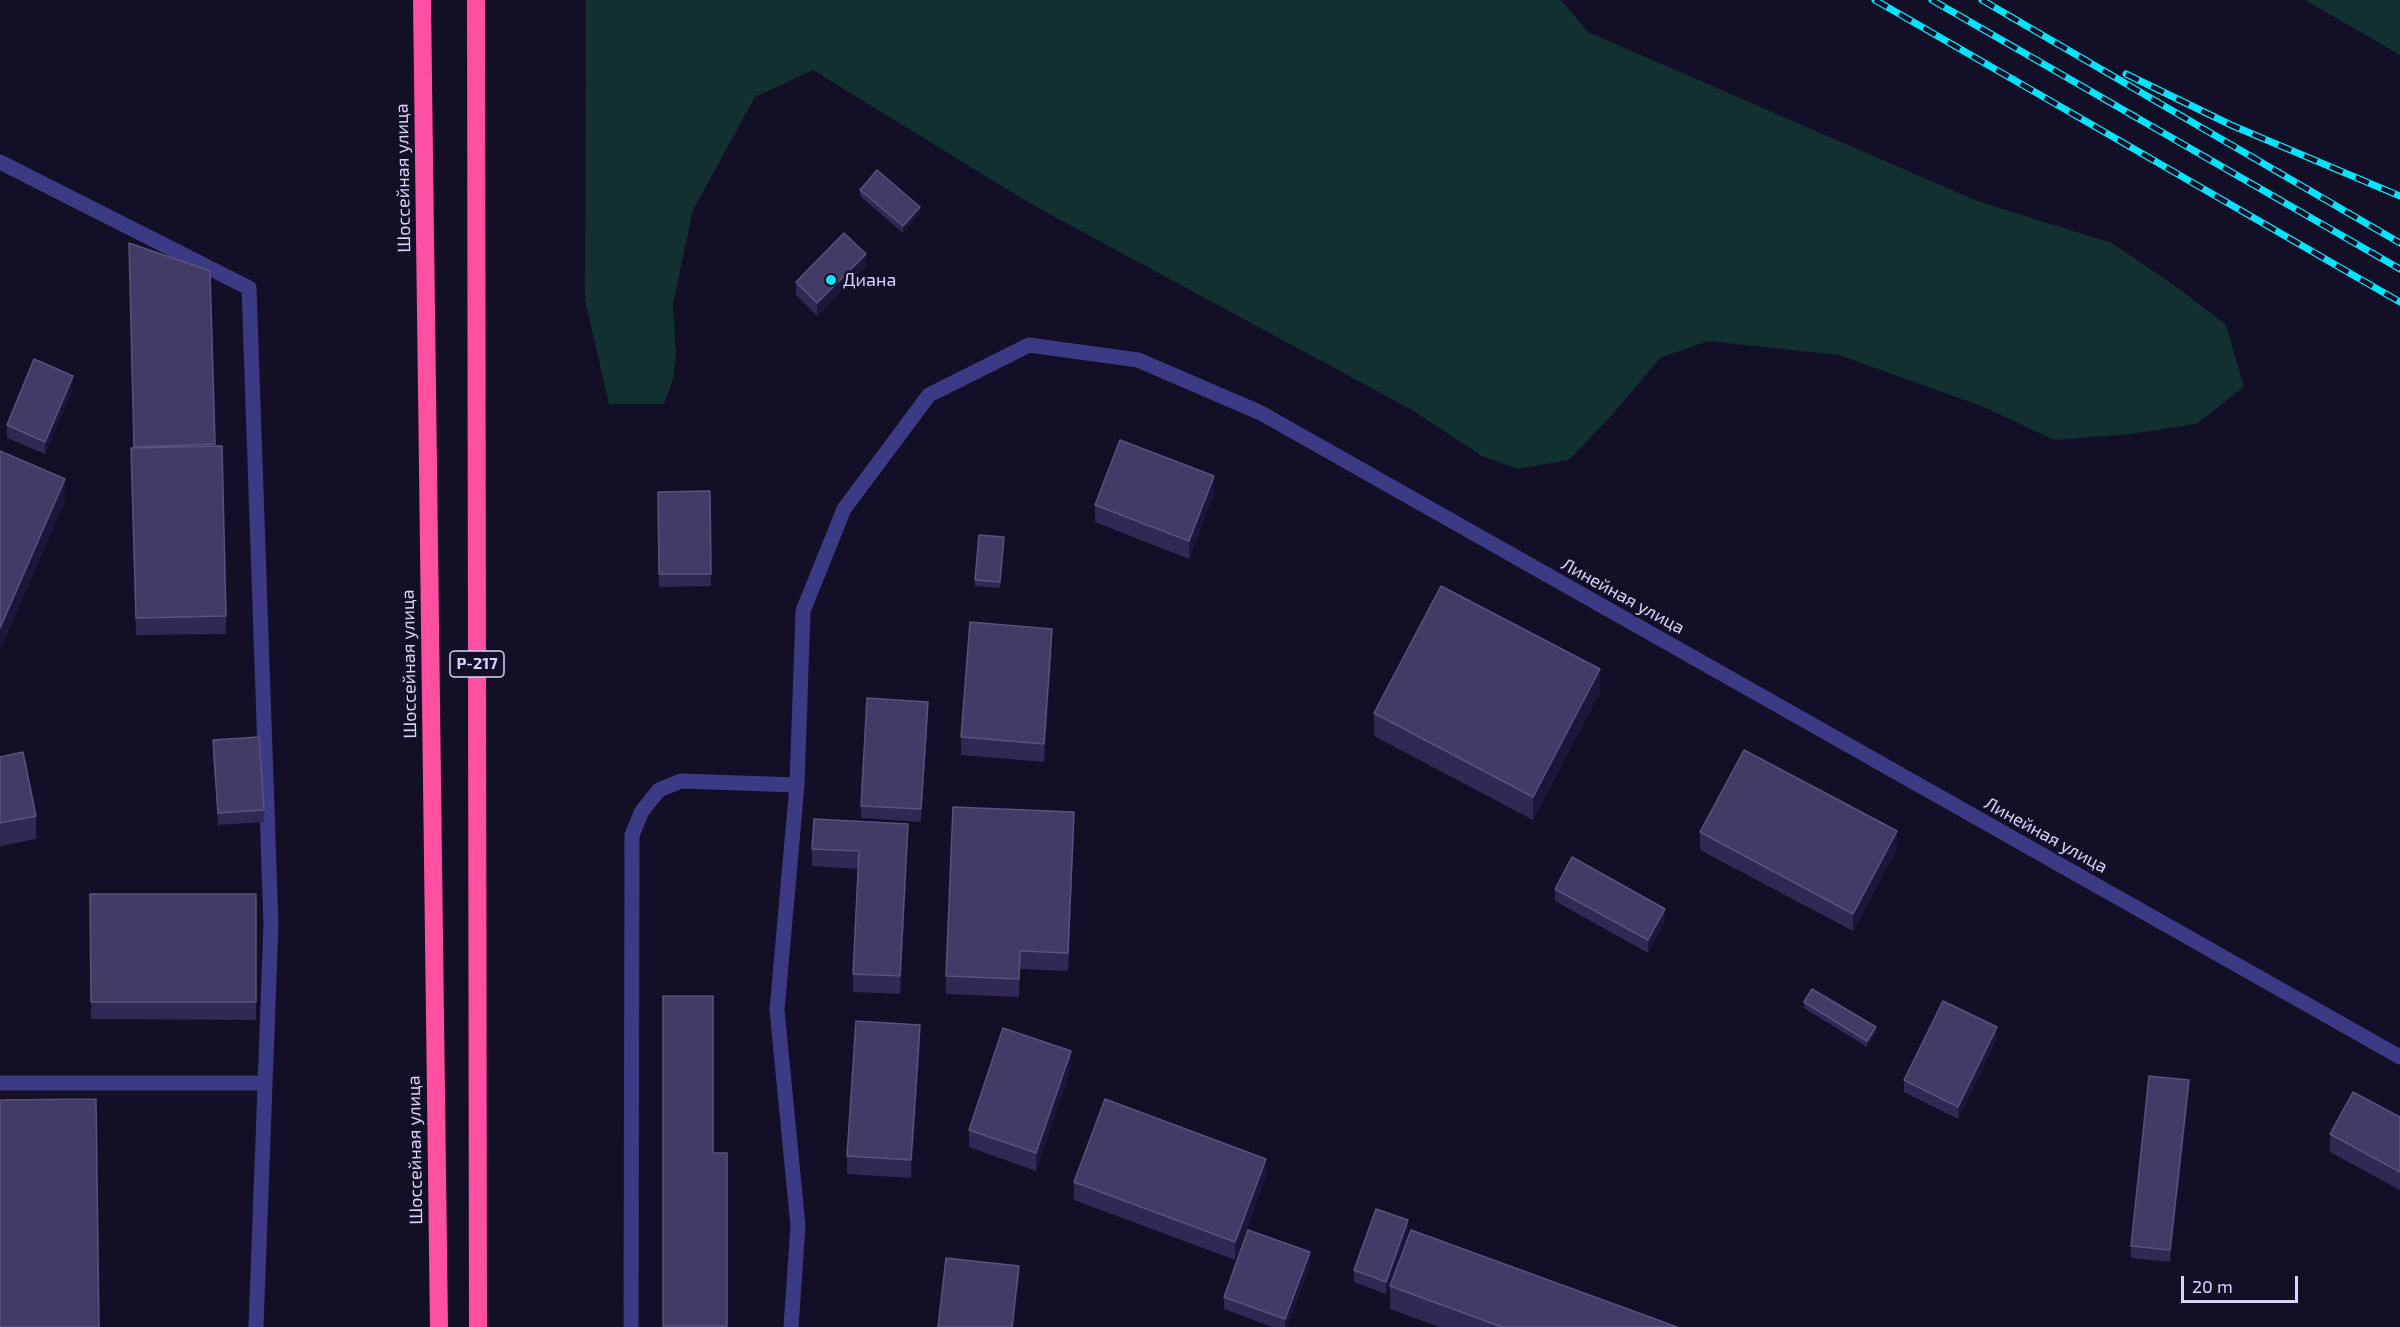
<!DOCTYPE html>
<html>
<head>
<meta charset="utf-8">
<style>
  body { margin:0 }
  #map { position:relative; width:2400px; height:1327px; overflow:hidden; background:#130f26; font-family:"Exo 2",sans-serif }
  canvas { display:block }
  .scale { position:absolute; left:2181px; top:1276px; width:117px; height:27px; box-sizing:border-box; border:3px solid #d9d4ff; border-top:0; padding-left:8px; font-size:18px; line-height:21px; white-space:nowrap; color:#d9d4ff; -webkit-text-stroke:4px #130f26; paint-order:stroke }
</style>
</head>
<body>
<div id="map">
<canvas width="2400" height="1327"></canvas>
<div class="scale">20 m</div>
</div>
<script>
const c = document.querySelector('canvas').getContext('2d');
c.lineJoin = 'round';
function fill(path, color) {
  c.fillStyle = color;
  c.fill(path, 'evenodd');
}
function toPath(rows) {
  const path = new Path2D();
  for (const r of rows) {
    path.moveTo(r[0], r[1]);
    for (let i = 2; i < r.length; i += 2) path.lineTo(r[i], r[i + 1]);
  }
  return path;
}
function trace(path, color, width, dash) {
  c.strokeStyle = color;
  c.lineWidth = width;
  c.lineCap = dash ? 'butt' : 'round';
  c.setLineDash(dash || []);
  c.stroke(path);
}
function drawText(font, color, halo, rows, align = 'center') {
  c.font = font + ' "Exo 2",sans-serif';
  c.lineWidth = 5;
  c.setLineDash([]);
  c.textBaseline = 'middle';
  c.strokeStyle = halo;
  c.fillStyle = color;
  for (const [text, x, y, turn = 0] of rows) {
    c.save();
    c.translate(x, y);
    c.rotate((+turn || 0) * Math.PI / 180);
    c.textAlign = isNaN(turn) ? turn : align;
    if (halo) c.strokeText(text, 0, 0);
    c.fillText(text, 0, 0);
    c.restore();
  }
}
fill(toPath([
  [586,0,1561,0,1588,32,1977,201,2112,243,2178,288,2226,325,2244,387,2196,424,2131,434,2054,440,1984,407,1839,355,1708,341,1660,358,1612,415,1569,460,1518,469,1482,456,1412,410,1031,204,813,70,755,97,693,210,673,304,676,353,673,380,664,404,609,404,585,300],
  [2305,0,2400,0,2400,55]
]), '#12302f');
trace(toPath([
  [0,162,249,288,271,924,256,1327],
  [0,1083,265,1083],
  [631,1327,632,835,642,811,659,790,681,781,797,785],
  [791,1327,798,1226,777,1010,797,785,803,611,844,509,929,395,1029,345,1138,360,1261,413,2400,1057]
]), '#3d3a85', 15);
trace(toPath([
  [422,0,439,1327],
  [476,0,478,1327]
]), '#ff4fa3', 18);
const rail = toPath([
  [1875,0,2400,302],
  [1932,0,2400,269],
  [1982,0,2400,243],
  [2126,74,2231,125,2400,196]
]);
trace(rail, '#00e5ff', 7);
trace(rail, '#130f26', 4.5, [14]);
fill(toPath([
  [860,190,920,213,903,233,860,196],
  [129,243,210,271,215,446,226,616,226,634,136,635,131,466,131,448,134,448],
  [866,266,817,316,796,295,796,282],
  [73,388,45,454,7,438,7,425],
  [710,491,711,586,659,587,658,492],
  [1214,494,1189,559,1095,522,1095,505],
  [1004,543,1000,588,975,586,975,580],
  [1052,647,1044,762,961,755,961,737],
  [1600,692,1533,820,1374,736,1374,713],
  [928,714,921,822,861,818,861,806],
  [213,740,264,810,264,822,218,825,213,753],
  [0,757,36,816,36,839,0,846],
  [1074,830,1068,971,1020,969,1019,997,946,994,946,976],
  [1700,832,1897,849,1853,931,1700,850],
  [908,842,900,994,853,992,853,974,858,869,812,866,812,849],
  [1555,889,1665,921,1648,953,1555,901],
  [90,894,256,894,256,1020,91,1019],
  [663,996,713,1153,727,1153,727,1327,663,1327],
  [1804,1002,1876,1033,1867,1047,1804,1008],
  [1997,1039,1958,1119,1904,1092,1904,1080],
  [920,1043,911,1178,847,1174,847,1156],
  [1071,1068,1036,1171,969,1147,969,1130],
  [2189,1092,2170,1262,2131,1258,2131,1246],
  [2400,1117,2400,1190,2330,1152,2330,1134],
  [1266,1177,1235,1260,1074,1200,1074,1182],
  [1408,1232,1386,1294,1354,1282,1354,1270],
  [1310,1265,1287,1327,1272,1327,1224,1309,1224,1297],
  [1390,1286,1677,1327,1439,1327,1390,1309]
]), '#312854');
fill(toPath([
  [920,207,920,213,903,233,903,226],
  [866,254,866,266,817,316,817,303],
  [73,376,73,388,45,454,45,442],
  [1214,476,1214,494,1189,559,1189,541],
  [65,479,65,502,0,651,0,628],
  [1052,629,1052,647,1044,762,1044,744],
  [1600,669,1600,692,1533,820,1533,797],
  [928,702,928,714,921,822,921,809],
  [1074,812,1074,830,1068,971,1068,953],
  [908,824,908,842,900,994,900,976],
  [1897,831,1897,849,1853,931,1853,914],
  [1665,909,1665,921,1648,953,1648,940],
  [920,1025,920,1043,911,1178,911,1160],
  [1876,1027,1876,1033,1867,1047,1867,1041],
  [1997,1027,1997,1039,1958,1119,1958,1107],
  [1071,1051,1071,1068,1036,1171,1036,1153],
  [2189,1080,2189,1092,2170,1262,2170,1250],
  [1266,1159,1266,1177,1235,1260,1235,1242],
  [1408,1220,1408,1232,1386,1294,1386,1282],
  [1310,1252,1310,1265,1287,1327,1285,1327,1285,1319],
  [1019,1266,1019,1283,1014,1327,1012,1327]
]), '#1d163a');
const building = toPath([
  [877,170,920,207,903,226,860,190,877,170],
  [844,233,866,254,817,303,796,282,844,233],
  [129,243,210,271,215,444,134,447,129,243],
  [34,359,73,376,45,442,7,425,34,359],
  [1120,440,1214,476,1189,541,1095,505,1120,440],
  [222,446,226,616,136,618,131,448,222,446],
  [0,451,65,479,0,628,0,451],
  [710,491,711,574,659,574,658,492,710,491],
  [979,535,1004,537,1000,582,975,580,979,535],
  [1441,586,1600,669,1533,797,1374,713,1441,586],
  [970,622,1052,629,1044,744,961,737,970,622],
  [867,698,928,702,921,809,861,806,867,698],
  [259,737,264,810,218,813,213,740,259,737],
  [1744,750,1897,831,1853,914,1700,832,1744,750],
  [23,752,36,816,0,823,0,757,23,752],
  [953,807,1074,812,1068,953,1020,951,1019,979,946,976,953,807],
  [814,819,908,824,900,976,853,974,859,851,812,849,814,819],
  [1572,857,1665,909,1648,940,1555,889,1572,857],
  [90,894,256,894,256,1002,91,1002,90,894],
  [1812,989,1876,1027,1867,1041,1804,1002,1812,989],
  [663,996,713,996,713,1153,727,1153,727,1326,663,1326,663,996],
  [1943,1001,1997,1027,1958,1107,1904,1080,1943,1001],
  [856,1021,920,1025,911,1160,847,1156,856,1021],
  [1003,1028,1071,1051,1036,1153,969,1130,1003,1028],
  [2149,1076,2189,1080,2170,1250,2131,1246,2149,1076],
  [2353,1092,2400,1117,2400,1172,2330,1134,2353,1092],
  [96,1099,99,1327,0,1327,0,1100,96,1099],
  [1105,1099,1266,1159,1235,1242,1074,1182,1105,1099],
  [1376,1209,1408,1220,1386,1282,1354,1270,1376,1209],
  [1248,1230,1310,1252,1285,1319,1224,1297,1248,1230],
  [1411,1230,1677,1327,1502,1327,1390,1286,1411,1230],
  [946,1258,1019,1266,1012,1327,938,1327,946,1258]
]);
fill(building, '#433a66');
trace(building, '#5a527e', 1.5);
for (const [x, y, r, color] of [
  [831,280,6,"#00e5ff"]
]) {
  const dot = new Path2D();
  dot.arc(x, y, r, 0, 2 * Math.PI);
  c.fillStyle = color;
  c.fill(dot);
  trace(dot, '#130f26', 2);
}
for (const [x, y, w] of [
  [477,664,54]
]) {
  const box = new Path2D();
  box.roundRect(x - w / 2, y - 13, w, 26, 4.5);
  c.fillStyle = '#130f26';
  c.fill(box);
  trace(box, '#d9d4ff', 1.5);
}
drawText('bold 16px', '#d9d4ff', null, [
  ["Р-217",477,664]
]);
drawText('18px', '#d9d4ff', '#130f26', [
  ["Шоссейная улица",403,178,-91],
  ["Линейная улица",1623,596,29],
  ["Шоссейная улица",409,664,-91],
  ["Линейная улица",2046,835,29],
  ["Шоссейная улица",415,1150,-91]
]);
drawText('18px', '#d9d4ff', '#130f26', [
  ["Диана",843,280]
], 'left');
</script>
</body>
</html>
